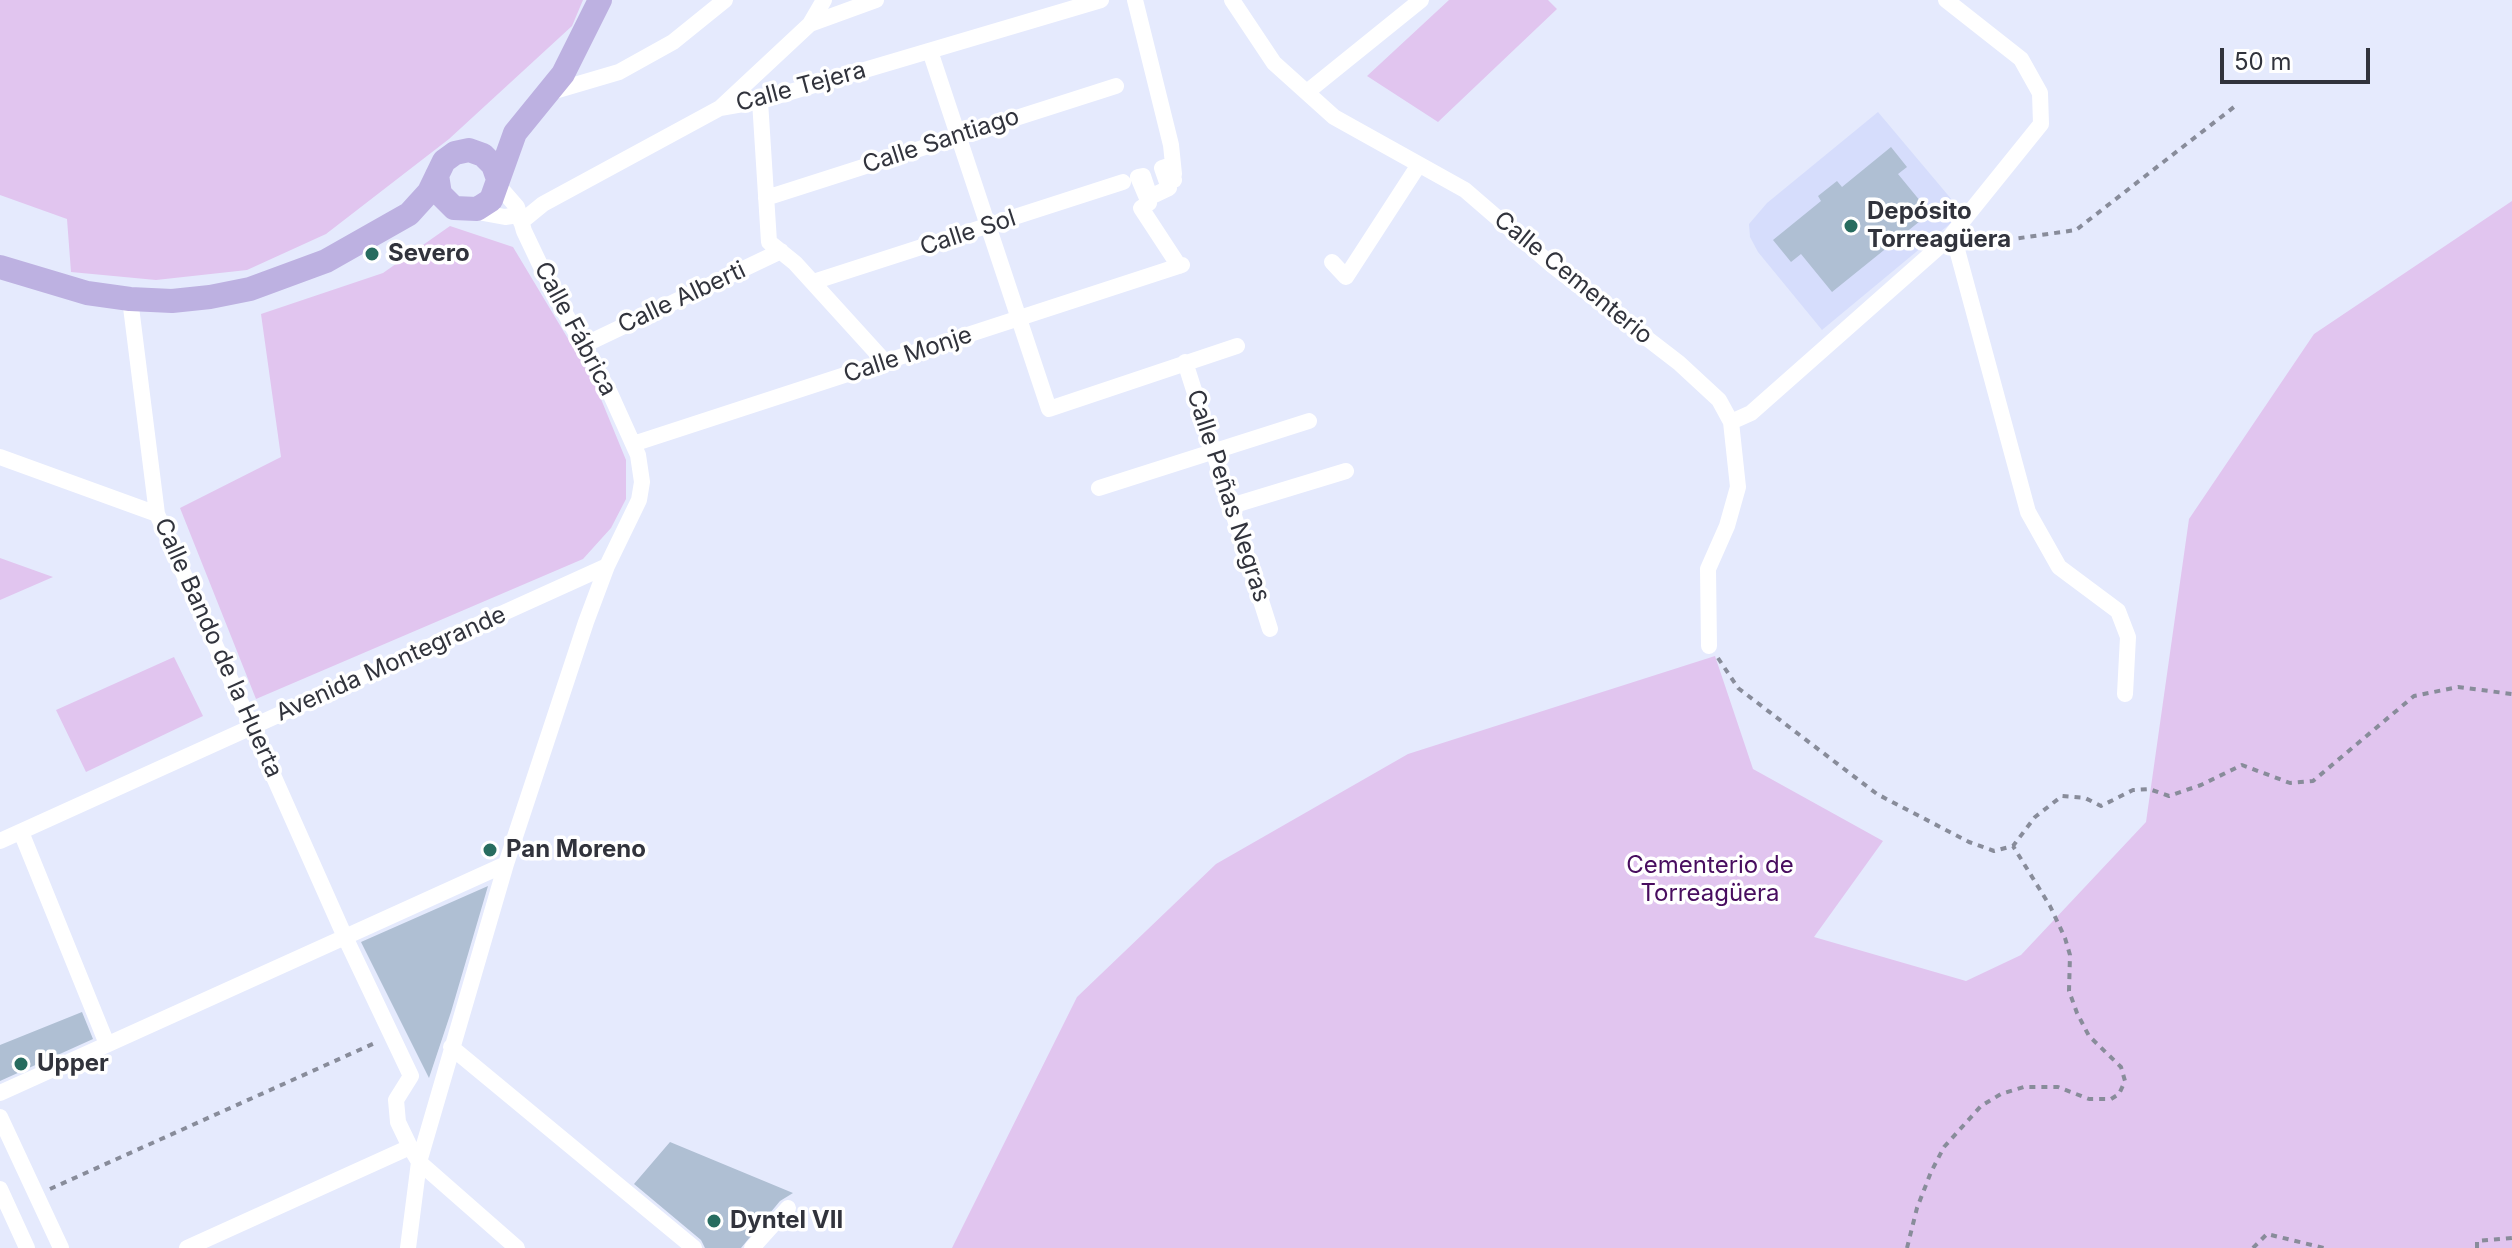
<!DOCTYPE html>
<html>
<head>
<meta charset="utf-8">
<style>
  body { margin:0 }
  #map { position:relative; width:2512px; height:1248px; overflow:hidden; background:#e5eafd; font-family:Inter,sans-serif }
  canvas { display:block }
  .scale { position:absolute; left:2220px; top:48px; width:150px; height:36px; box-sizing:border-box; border:4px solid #31333c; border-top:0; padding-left:10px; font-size:24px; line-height:28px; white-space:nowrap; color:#31333c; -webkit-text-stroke:6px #fff; paint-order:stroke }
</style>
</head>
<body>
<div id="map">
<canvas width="2512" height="1248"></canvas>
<div class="scale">50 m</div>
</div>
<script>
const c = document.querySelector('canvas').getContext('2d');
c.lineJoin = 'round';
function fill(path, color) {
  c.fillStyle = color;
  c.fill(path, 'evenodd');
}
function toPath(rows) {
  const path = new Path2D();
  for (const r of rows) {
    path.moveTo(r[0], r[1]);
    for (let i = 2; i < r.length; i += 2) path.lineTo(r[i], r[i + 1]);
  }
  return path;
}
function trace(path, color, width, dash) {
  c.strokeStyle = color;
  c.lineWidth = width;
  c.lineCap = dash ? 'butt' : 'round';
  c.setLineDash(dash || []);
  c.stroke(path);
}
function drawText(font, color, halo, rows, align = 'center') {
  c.font = font + ' Inter,sans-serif';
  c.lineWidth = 7;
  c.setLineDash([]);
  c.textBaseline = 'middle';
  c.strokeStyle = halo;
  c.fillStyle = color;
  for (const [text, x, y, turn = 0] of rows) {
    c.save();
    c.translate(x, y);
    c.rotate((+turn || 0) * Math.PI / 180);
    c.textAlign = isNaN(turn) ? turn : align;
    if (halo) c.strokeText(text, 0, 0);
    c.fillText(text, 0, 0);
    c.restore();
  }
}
fill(toPath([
  [1878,112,1963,213,1822,330,1758,252,1750,237,1749,224,1767,203]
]), '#d6ddfc');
fill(toPath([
  [0,0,583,0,572,26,449,139,326,234,247,270,156,280,71,272,67,219,0,195],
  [1449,0,1548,0,1557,9,1438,122,1367,76],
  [2512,201,2512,1248,952,1248,1077,997,1216,864,1408,754,1715,656,1753,769,1883,841,1814,937,1966,981,2021,955,2146,822,2189,519,2314,334],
  [450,226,513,247,594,382,626,460,626,499,611,528,583,559,256,699,180,508,281,457,261,314,383,273],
  [0,558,53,577,0,600],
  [174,657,203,716,86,772,56,710]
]), '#e1c5ef');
fill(toPath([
  [1891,147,1907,167,1898,174,1930,213,1832,292,1801,254,1791,262,1773,240,1821,201,1818,196,1837,181,1842,187],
  [488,886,451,1012,429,1078,361,942],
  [82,1012,93,1039,0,1081,0,1045],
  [670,1142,793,1193,780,1201,741,1248,705,1248,701,1240,634,1184]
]), '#afbfd3');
trace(toPath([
  [1971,245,2076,230,2234,107],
  [1718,658,1738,688,1877,794,1969,842,1994,851,2013,846,2035,817,2062,796,2085,798,2101,806,2133,790,2149,789,2169,796,2201,785,2242,765,2290,783,2313,781,2414,696,2458,687,2512,694],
  [50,1189,377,1042],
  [1907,1248,1917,1208,1931,1172,1944,1147,1981,1106,2001,1094,2024,1087,2058,1087,2089,1099,2111,1099,2119,1094,2125,1081,2121,1067,2089,1036,2077,1013,2069,991,2070,955,2065,938,2050,906,2013,846],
  [2253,1248,2267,1234,2324,1248],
  [2477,1248,2477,1241,2512,1238]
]), '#888c9a', 4, [6, 6]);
trace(toPath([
  [1135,0,1171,145,1174,174],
  [1232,0,1274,63,1334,117,1465,190,1553,266,1679,363,1719,400,1731,422,1738,487,1727,526,1708,569,1709,646],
  [1946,0,2021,59,2040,93,2041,124,1949,238],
  [810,24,876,0],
  [930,51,1049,409,1237,346],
  [551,92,619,72,673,42,725,0],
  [1307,92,1421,0],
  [760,101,769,242,795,263,885,362],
  [720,108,810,24,824,0],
  [1174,180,1168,166,1162,168,1169,188,1150,197,1143,176,1138,177,1149,203,1141,208,1179,266],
  [766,198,1116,86],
  [472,211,505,217,518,215],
  [521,222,543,204,720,108,760,101,1101,0],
  [1332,262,1346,277,1418,166],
  [813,282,1123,182],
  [584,345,781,251],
  [1185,362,1270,629],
  [1731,422,1751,413,1949,238,1956,246,2028,512,2059,567,2118,611,2128,637,2125,694],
  [633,444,1182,265],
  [0,457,157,514],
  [1099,488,1309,421],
  [1231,506,1346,471],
  [21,832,107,1044],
  [0,841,607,566],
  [506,864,345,937,411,1076,396,1100,398,1122,410,1147,419,1162,517,1248],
  [451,1047,694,1248],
  [0,1093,345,937,157,514,130,299],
  [0,1117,61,1248],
  [0,1189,27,1248],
  [187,1248,410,1147],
  [408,1248,419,1162,506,864,586,622,607,566,639,500,642,482,638,455,610,393,553,292,524,231,517,207,497,184],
  [752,1248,788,1208]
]), '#fff', 16);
trace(toPath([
  [437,175,440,194,454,208,477,209,491,200,515,133,563,74,600,0],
  [0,267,87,293,130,299,172,301,210,297,250,289,326,261,409,214,429,192,444,161,455,153,469,150,483,155,493,165,498,179]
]), '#bdb1e1', 24);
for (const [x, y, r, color] of [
  [1851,226,8,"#276c5f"],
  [372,254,8,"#276c5f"],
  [490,850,8,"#276c5f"],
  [21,1064,8,"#276c5f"],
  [714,1221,8,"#276c5f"]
]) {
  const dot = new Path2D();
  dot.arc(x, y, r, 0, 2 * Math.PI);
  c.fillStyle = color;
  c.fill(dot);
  trace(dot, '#fff', 3);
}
drawText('24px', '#31333c', '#fff', [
  ["Calle Tejera",801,87,-15],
  ["Calle Santiago",941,141,-18],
  ["Calle Sol",968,233,-18],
  ["Calle Cementerio",1573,278,39],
  ["Calle Alberti",682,298,-25],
  ["Calle Fábrica",575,329,62],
  ["Calle Monje",908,355,-18],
  ["Calle Peñas Negras",1228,496,72],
  ["Calle Bando de la Huerta",218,648,66],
  ["Avenida Montegrande",391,664,-24]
]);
drawText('bold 24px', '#31333c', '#fff', [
  ["Depósito",1867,212],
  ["Torreagüera",1867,240],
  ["Severo",388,254],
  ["Pan Moreno",506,850],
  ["Upper",37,1064],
  ["Dyntel VII",730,1221]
], 'left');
drawText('24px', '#480d5f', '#fff', [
  ["Cementerio de",1710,866],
  ["Torreagüera",1710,894]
]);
</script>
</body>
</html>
